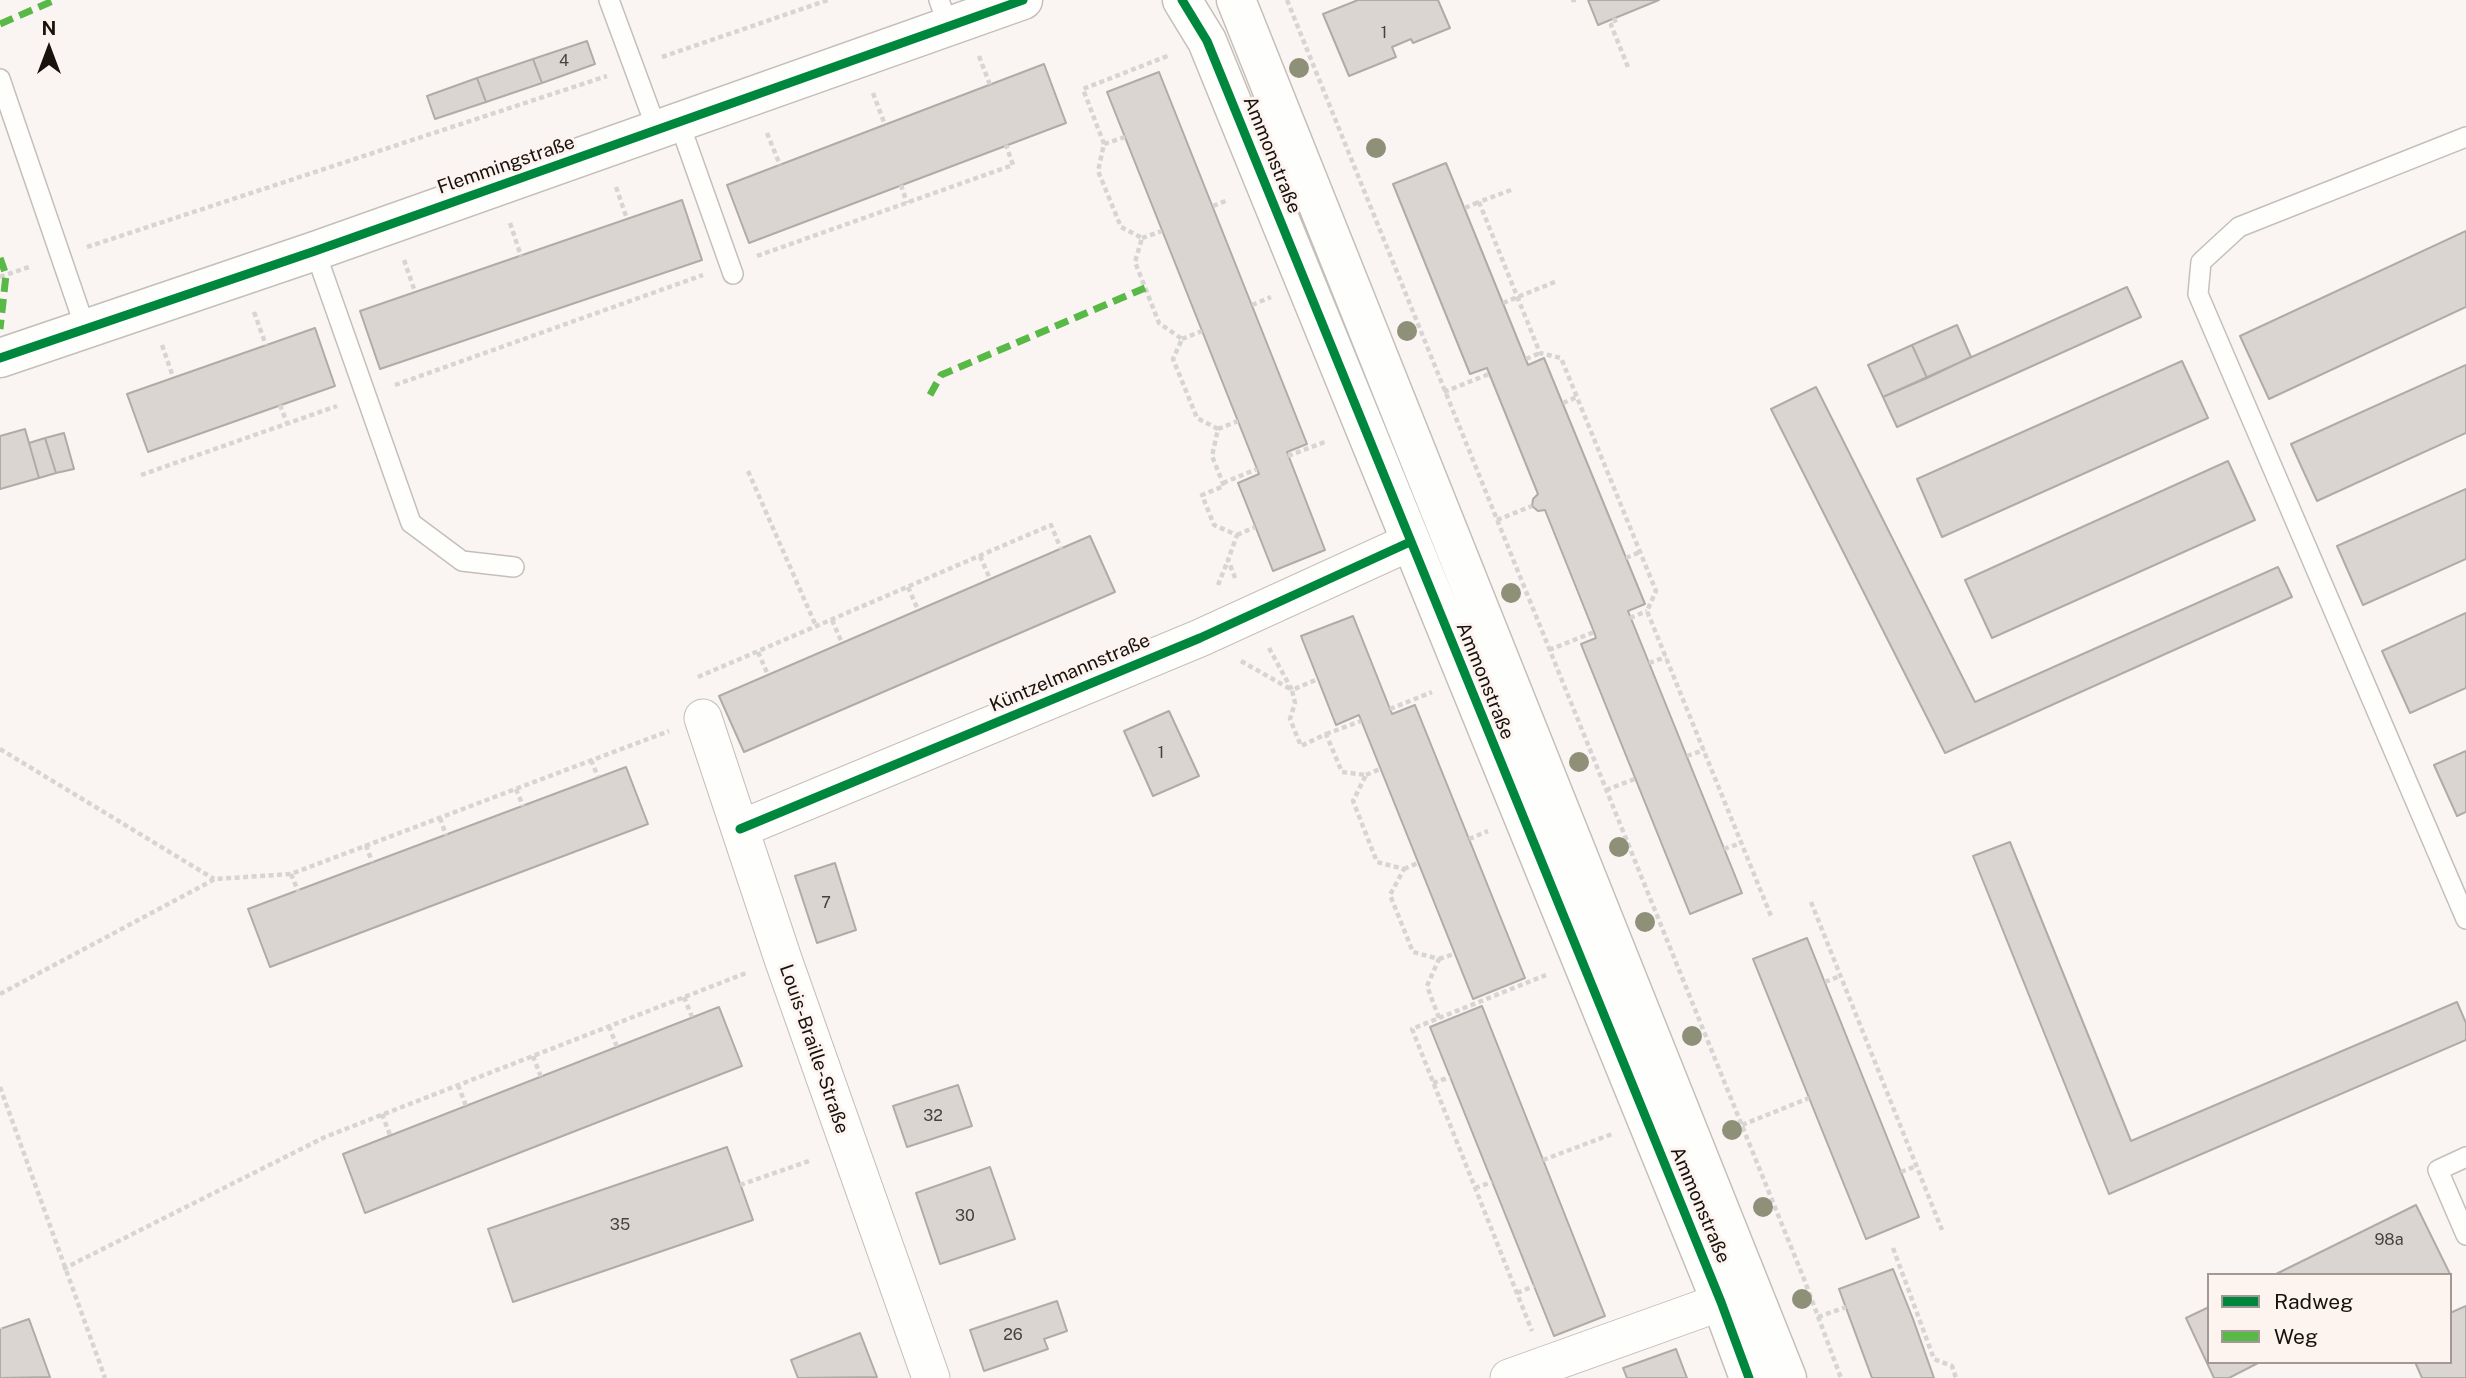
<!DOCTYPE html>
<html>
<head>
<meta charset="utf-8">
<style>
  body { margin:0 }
  #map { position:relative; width:2466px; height:1378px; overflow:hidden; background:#faf5f2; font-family:"Public Sans",sans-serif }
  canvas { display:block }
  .legend { position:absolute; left:2207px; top:1273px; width:245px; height:91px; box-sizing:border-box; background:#fdf4ef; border:2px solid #a19994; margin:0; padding:9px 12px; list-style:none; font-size:21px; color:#18110c }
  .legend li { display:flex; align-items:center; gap:14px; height:35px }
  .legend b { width:35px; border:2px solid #a19994 }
  .north { position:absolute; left:14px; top:14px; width:70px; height:70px; -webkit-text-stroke:5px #fdf4ef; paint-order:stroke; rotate:0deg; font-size:19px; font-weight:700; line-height:28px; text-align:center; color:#18110c }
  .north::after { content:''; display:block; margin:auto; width:24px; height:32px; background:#18110c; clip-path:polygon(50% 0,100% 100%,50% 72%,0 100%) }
</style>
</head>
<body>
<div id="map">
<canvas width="2466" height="1378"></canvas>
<ul class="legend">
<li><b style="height:9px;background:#00873e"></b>Radweg</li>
<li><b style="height:9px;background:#58b947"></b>Weg</li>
</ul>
<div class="north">N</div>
</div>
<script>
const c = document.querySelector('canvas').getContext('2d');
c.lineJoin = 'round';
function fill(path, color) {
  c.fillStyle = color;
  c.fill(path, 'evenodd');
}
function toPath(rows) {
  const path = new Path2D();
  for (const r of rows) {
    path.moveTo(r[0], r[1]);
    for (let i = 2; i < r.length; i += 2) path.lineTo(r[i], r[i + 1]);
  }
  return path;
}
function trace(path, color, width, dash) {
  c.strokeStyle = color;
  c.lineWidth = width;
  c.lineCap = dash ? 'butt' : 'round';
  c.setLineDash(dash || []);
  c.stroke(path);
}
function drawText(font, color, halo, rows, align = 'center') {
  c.font = font + ' "Public Sans",sans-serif';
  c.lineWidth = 6;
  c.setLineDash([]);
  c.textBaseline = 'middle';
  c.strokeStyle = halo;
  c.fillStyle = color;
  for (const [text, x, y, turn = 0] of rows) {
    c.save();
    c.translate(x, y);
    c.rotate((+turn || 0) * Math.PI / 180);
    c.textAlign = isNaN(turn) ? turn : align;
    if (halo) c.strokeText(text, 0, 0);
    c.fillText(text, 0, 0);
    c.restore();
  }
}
const building = toPath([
  [1358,0,1438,0,1450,28,1413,43,1411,39,1392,47,1396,57,1349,76,1323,14,1358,0],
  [1588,0,1659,0,1598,25,1588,0],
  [587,41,595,64,542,83,533,59,587,41],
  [533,59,542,83,486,102,477,78,533,59],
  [1044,64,1066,123,749,243,727,185,1044,64],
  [1159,72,1307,444,1287,452,1325,550,1273,571,1238,483,1259,474,1107,92,1159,72],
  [477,78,486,102,435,119,427,96,477,78],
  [1446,163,1528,365,1544,358,1645,604,1628,611,1742,893,1690,914,1581,644,1596,638,1594,632,1545,510,1538,511,1532,506,1533,499,1538,494,1487,368,1470,374,1393,184,1446,163],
  [682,200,702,260,380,369,360,311,682,200],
  [2466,231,2466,307,2269,399,2240,336,2466,231],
  [2127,287,2141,317,1897,427,1883,397,2127,287],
  [1957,325,1971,357,1927,378,1912,345,1957,325],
  [315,328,335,386,148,452,127,394,315,328],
  [1912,345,1927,378,1883,397,1868,365,1912,345],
  [2182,361,2208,418,1942,537,1917,479,2182,361],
  [2466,365,2466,433,2317,501,2291,444,2466,365],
  [1816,387,1975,702,2278,567,2292,597,1945,753,1771,409,1816,387],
  [25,429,39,478,0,489,0,436,25,429],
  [64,433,74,469,56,473,45,438,64,433],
  [45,438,56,473,39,478,29,443,45,438],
  [2228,461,2255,520,1992,638,1965,580,2228,461],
  [2466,489,2466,559,2363,605,2337,546,2466,489],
  [1090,536,1115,592,744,752,719,696,1090,536],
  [2466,613,2466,688,2410,713,2382,651,2466,613],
  [1353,616,1392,714,1415,705,1525,978,1473,999,1359,715,1336,725,1301,636,1353,616],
  [1169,711,1199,776,1153,796,1124,731,1169,711],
  [2466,751,2466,812,2457,816,2434,765,2466,751],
  [626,767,648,824,270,967,248,909,626,767],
  [2010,842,2131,1141,2457,1002,2466,1023,2466,1040,2109,1194,1973,856,2010,842],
  [835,863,856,930,817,943,795,876,835,863],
  [1807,938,1919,1217,1866,1239,1753,959,1807,938],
  [1482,1006,1605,1316,1554,1336,1430,1027,1482,1006],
  [719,1007,742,1066,365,1213,343,1154,719,1007],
  [958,1085,972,1126,907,1147,893,1106,958,1085],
  [727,1147,753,1220,513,1302,488,1229,727,1147],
  [990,1167,1015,1239,940,1264,916,1193,990,1167],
  [2416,1205,2450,1274,2274,1275,2416,1205],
  [1893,1269,1913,1319,1934,1378,1872,1378,1839,1289,1893,1269],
  [1057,1301,1067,1331,1044,1339,1048,1349,984,1371,970,1330,1057,1301],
  [2466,1306,2466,1378,2422,1378,2415,1362,2450,1362,2450,1313,2466,1306],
  [2209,1307,2209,1362,2260,1362,2229,1378,2214,1378,2186,1318,2209,1307],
  [29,1319,50,1377,0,1378,0,1329,29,1319],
  [860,1333,877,1377,798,1378,791,1360,860,1333],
  [1676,1349,1687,1378,1627,1378,1623,1368,1676,1349]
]);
fill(building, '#dad5d0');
trace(building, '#b1aba8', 2);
const lane = toPath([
  [609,0,657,130],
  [939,0,948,26],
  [0,79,86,330],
  [679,122,733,274],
  [2466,137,2239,227,2201,262,2198,294,2466,919],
  [315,251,411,523,462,561,514,567],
  [2466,1157,2438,1170,2466,1235]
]);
const street = toPath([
  [703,718,783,959,931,1378],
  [740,829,1200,638,1410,542],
  [1509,1378,1721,1302]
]);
const secondary = toPath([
  [1182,0,1207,41,1721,1302,1749,1378],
  [1236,0,1787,1378],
  [0,358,315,251,1023,0]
]);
trace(lane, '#c5bfba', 22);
trace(street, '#c5bfba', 39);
trace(secondary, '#c5bfba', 41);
trace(toPath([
  [1287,0,1804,1279,1841,1378],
  [1571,0,1577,0],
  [1614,18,1616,23,1611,25,1628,67],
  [979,56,990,85],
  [662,57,828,0],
  [873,93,885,125],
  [767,133,780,165],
  [1125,137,1104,144,1098,171,1121,227,1142,238,1135,262,1159,323,1182,339,1173,359,1197,418,1218,429,1212,456,1224,486,1202,495,1214,525,1237,535,1228,560,1236,580],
  [1104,144,1083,89,1170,55],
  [901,185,907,203],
  [616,187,627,219],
  [1511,190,1479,202,1540,353,1561,358,1656,591,1647,611,1771,916],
  [1213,206,1228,200],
  [1465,208,1479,202],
  [510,223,521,256],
  [1142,238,1162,231],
  [87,247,607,76],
  [757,256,1013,165,1006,145],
  [404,260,415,292],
  [0,277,32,266],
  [1503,303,1557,281],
  [1252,305,1271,297],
  [254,312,266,345],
  [1182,339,1202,331],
  [162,345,173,377],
  [1526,359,1540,353],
  [395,385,703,275],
  [1444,392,1489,374],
  [1563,403,1577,397],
  [280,405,287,423],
  [1218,429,1238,421],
  [1288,456,1327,441],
  [748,471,816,626],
  [141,475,337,406],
  [1223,483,1257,469],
  [1497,520,1532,506],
  [1237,535,1255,527],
  [980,556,990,579],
  [1626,558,1640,552],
  [1218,585,1228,560],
  [908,587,918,610],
  [1630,618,1647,611],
  [832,620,842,643],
  [1269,648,1292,690,1318,679],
  [1549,650,1594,632],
  [758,652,768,675],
  [1241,661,1292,690,1295,703,1290,719,1301,746,1326,734,1342,772,1366,775,1353,801,1377,862,1404,869,1390,895,1413,952,1439,959,1427,986,1439,1018,1412,1029,1532,1331],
  [1649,663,1666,657],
  [698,677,1051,525,1061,549],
  [1390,709,1432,692],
  [1326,734,1361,721],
  [0,749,214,879],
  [1687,756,1704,750],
  [591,760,598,777],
  [1366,775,1380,769],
  [516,789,523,806],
  [1606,790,1635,779],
  [440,818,446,835],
  [1469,839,1488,831],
  [366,845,372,862],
  [1724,849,1741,843],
  [1404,869,1418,863],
  [291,874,298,891],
  [1811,902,1942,1230],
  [1439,959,1454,954],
  [1825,982,1840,976],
  [0,994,215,879,291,874,669,731],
  [684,997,692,1017],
  [1439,1018,1546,975],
  [609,1026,617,1047],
  [533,1056,541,1077],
  [1433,1083,1450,1077],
  [458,1085,466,1106],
  [0,1087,105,1378],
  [382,1114,390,1135],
  [1742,1125,1809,1098],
  [1543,1160,1612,1134],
  [1901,1172,1916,1166],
  [740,1185,812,1160],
  [1475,1188,1492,1182],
  [1893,1248,1934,1359,1952,1366,1956,1378],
  [63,1269,325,1137,746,973],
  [1517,1293,1534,1286],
  [1818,1317,1846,1307],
  [0,1328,0,1329]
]), '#d6d5d4', 4.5, [5, 3.5]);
trace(lane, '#fefefd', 19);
trace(street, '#fefefd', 37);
trace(secondary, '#fefefd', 38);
trace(toPath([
  [0,24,55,0],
  [0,258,6,275,0,329],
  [930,395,941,375,1145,288]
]), '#58b947', 7, [14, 7]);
trace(toPath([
  [1182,0,1207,41,1721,1302,1749,1378],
  [0,358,315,251,1023,0],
  [740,829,1200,638,1410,542]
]), '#00873e', 9);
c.fillStyle = '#8f9078';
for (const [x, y] of [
  [1299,68],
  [1376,148],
  [1407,331],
  [1511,593],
  [1579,762],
  [1619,847],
  [1645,922],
  [1692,1036],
  [1732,1130],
  [1763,1207],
  [1802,1299]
]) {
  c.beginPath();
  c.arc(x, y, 10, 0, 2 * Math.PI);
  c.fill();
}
drawText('16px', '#48423d', null, [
  ["1",1384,33],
  ["4",564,61],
  ["1",1161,753],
  ["7",826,903],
  ["32",933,1116],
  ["30",965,1216],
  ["35",620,1225],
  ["98a",2389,1240],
  ["26",1013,1335]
]);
drawText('19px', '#18110c', '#fdf4ef', [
  ["Ammonstraße",1272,155,68],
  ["Flemmingstraße",506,165,-19],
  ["Küntzelmannstraße",1070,673,-23],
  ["Ammonstraße",1485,681,68],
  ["Louis-Braille-Straße",814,1049,71],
  ["Ammonstraße",1700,1205,67]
]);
</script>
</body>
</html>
